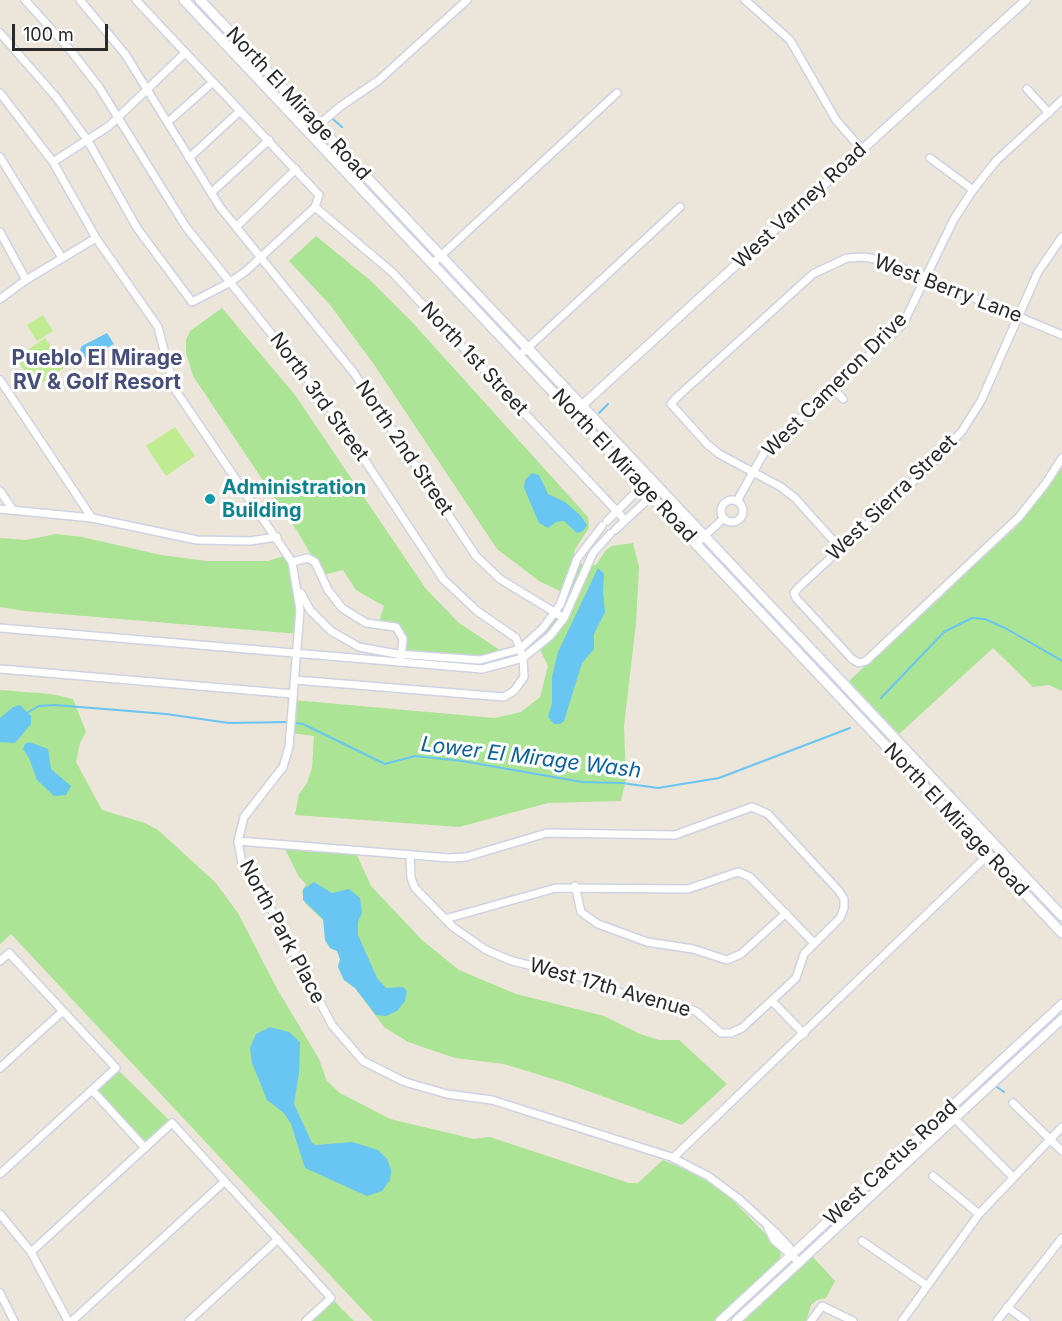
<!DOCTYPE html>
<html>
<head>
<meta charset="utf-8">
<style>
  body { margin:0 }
  #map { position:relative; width:1062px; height:1321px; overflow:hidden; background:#ece5da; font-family:Inter,sans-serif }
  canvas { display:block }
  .scale { position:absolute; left:12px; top:24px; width:96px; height:27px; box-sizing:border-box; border:3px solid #292929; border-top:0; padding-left:8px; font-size:18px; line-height:21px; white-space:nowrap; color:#292929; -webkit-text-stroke:4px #fff; paint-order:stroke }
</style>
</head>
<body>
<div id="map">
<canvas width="1062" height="1321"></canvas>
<div class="scale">100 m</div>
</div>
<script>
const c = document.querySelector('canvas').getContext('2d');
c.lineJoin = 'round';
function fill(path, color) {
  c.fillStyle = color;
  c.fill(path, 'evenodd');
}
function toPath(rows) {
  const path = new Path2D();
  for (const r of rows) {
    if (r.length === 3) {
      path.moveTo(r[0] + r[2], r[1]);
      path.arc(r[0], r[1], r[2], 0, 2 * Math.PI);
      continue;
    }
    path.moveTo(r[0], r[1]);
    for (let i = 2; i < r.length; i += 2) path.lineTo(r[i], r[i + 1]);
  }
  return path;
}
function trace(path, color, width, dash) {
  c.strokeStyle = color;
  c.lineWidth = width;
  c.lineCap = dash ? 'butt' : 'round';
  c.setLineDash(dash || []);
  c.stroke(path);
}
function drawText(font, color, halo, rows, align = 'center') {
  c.font = font + ' Inter,sans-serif';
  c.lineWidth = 6;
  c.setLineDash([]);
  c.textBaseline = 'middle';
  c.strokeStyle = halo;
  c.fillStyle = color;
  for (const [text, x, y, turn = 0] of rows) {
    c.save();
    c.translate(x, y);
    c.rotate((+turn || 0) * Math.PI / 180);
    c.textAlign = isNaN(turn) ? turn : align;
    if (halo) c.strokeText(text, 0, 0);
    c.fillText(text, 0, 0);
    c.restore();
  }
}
fill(toPath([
  [316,236,371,281,412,322,588,517,589,528,575,549,572,563,596,565,606,550,612,546,633,543,639,567,636,623,624,726,626,779,621,801,548,803,459,827,295,815,299,794,307,783,312,768,314,736,291,733,293,700,495,718,521,712,540,697,548,666,534,637,564,593,539,581,497,549,373,363,330,305,289,261],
  [222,308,295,395,426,589,459,623,506,654,480,660,401,654,399,631,378,625,384,606,356,590,343,570,323,575,299,534,193,376,186,353,186,340,190,331],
  [1062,468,1062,691,1049,685,1033,687,993,648,899,734,849,681,1015,528],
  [56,534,82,537,161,555,207,561,268,561,287,555,298,588,299,634,25,611,0,607,0,538,26,540],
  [0,690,51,694,73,699,86,732,80,743,76,762,102,810,145,823,158,830,215,882,238,913,276,987,319,1059,327,1081,340,1093,390,1119,474,1139,490,1137,629,1183,638,1183,663,1160,694,1173,727,1194,778,1247,781,1253,779,1261,714,1321,373,1321,11,934,0,944],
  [283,845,355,851,371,886,422,940,459,970,516,994,604,1016,640,1034,659,1040,679,1040,727,1084,682,1125,566,1083,504,1064,455,1058,408,1042,384,1027,355,988,344,980,338,967,340,959,337,951,330,948,325,940,325,922,305,903,302,892,306,884,299,877],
  [116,1068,172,1123,145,1148,92,1090],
  [811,1255,835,1281,826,1298,817,1300,811,1305,806,1321,740,1321],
  [331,1298,354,1321,306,1321]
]), '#abe494');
fill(toPath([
  [43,315,53,331,37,341,27,325],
  [45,338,65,367,36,387,16,358],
  [175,427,195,456,166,476,146,446]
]), '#bfec90');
fill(toPath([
  [107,333,114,344,107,348,102,346,104,350,87,361,80,350,82,346],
  [532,473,539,475,548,494,565,502,580,515,587,525,583,531,577,533,564,521,556,522,548,528,539,523,524,488,525,480],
  [598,568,604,574,603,592,605,612,594,634,594,649,582,663,564,721,560,724,554,724,548,717,552,703,552,677,558,652],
  [20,705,31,716,31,724,15,743,0,742,0,718,13,707],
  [29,742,48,749,51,769,71,786,66,795,54,796,37,780,29,758,23,749,25,744],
  [314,882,332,893,349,889,360,898,362,913,358,922,358,935,377,978,386,988,403,987,407,991,405,1001,397,1011,386,1016,376,1015,355,988,344,980,338,967,340,959,337,951,330,948,325,940,323,919,303,900,303,889],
  [270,1027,289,1032,300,1042,299,1073,294,1104,312,1143,316,1145,352,1142,378,1150,387,1159,391,1170,390,1180,382,1191,367,1196,305,1168,291,1124,284,1113,267,1100,252,1063,250,1048,256,1034]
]), '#69c5f1');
trace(toPath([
  [333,119,342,127],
  [599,413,608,404],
  [881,698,944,632,972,618,985,619,1007,629,1062,661],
  [27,713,39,706,55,705,166,714,229,723,288,722],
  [294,723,303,724,385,764,415,756,462,761,582,782,622,783,658,788,719,778,850,728],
  [997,1087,1004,1092]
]), '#69c5f1', 2);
const minor = toPath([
  [25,0,71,51,99,87,186,227,329,406,443,579,477,611,516,638,523,658,524,677,514,691,504,697,295,680],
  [80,0,125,54,220,207,354,373,476,556,500,579,564,618],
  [745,0,790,40,836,120,862,150],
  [0,33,56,97,88,141,137,228,192,302,229,283,246,271,315,207,319,195,136,0],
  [1027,89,1049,113],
  [0,93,53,162,96,238,158,327,174,388,292,562,300,610,289,747,283,767,244,817,238,841,242,863,251,880,272,911,332,1025,363,1061,405,1082,447,1094,492,1100,671,1157,708,1176,739,1199,774,1231,789,1247,792,1255],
  [168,122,213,82],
  [309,133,341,106,379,80,467,0],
  [0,157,62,258],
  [189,158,240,111],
  [930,158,973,190],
  [53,162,109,126,185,53],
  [211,193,269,140],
  [315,207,392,272,625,520],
  [236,227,296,169],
  [0,232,26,280],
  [1062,237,1038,272,981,401,962,431,931,465,798,588,794,593,796,598,852,659,859,663,866,661,1019,517,1046,483,1062,458],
  [433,263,617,93],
  [0,299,26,280,96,238],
  [520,355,680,207],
  [0,380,92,518],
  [833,388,843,399],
  [0,491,13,510],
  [732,511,11],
  [737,501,765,451,903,324,954,219,973,190,996,161,1062,100],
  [0,509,92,518,197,540,250,541,277,537],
  [607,521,637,491,645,489,654,481],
  [615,530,646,501,645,489],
  [697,543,724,518],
  [840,548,795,498,781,487,719,454,707,444,671,404,676,398,813,274,847,258,864,257,886,261,1062,335],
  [292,562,308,558,315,562,328,590,342,608,366,623,396,627,403,639,401,658],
  [301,593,310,610,331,631,359,647,397,654,480,660,520,649,543,628,560,605,577,559,602,526],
  [0,628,482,669,523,658,550,636,564,618,593,553,610,534],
  [0,669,293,694],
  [238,841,450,858,466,857,547,833,675,835,752,807,768,814,839,891,844,899,844,908,840,918,804,954,796,978,742,1028,731,1033,721,1033,697,1012,686,1007,663,1002,642,1001,584,978,512,961,486,950,453,927,415,888,411,878,410,856],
  [575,886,581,912,598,924,647,942,693,949,727,960,741,954,786,913],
  [445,919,556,888,688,889,738,872,750,877,813,942],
  [0,961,9,953,116,1068,0,1174],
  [772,1001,804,1034],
  [0,1068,63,1011],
  [92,1090,145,1148],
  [1013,1103,1062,1151],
  [947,1111,1013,1177],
  [673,1158,987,856],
  [933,1176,979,1214],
  [0,1214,31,1252,68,1321],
  [768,1228,774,1240,799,1262],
  [862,1241,926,1285],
  [31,1252,172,1123,331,1298,306,1321],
  [0,1293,14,1321],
  [1007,1307,1026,1321],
  [72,1321,225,1181],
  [189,1321,278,1239],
  [811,1321,822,1306,853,1321],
  [902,1321,979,1214,1062,1127],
  [997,1321,1062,1238]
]);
const tertiary = toPath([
  [577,410,1026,0],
  [720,1321,1062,1004],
  [736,1321,1062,1019]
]);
const secondary = toPath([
  [184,0,1062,933],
  [200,0,1062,916]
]);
trace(minor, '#cfd2e2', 10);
trace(tertiary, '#cfd2e2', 11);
trace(secondary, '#cfd2e2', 12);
trace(minor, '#fff', 7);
trace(tertiary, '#fff', 8);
trace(secondary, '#fff', 9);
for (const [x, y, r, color] of [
  [210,499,6,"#0f9aa8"]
]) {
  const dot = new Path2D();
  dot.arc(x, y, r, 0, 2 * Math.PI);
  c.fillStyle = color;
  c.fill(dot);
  trace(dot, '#fff', 2);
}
drawText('20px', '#292929', '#fff', [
  ["North El Mirage Road",298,104,47],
  ["West Varney Road",800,206,-43],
  ["West Berry Lane",948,289,21],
  ["North 1st Street",474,359,47],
  ["West Cameron Drive",835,385,-45],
  ["North 3rd Street",319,397,54],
  ["North 2nd Street",404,448,56],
  ["North El Mirage Road",624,466,47],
  ["West Sierra Street",892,498,-44],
  ["North El Mirage Road",956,820,47],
  ["North Park Place",282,932,62],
  ["West 17th Avenue",610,988,16],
  ["West Cactus Road",891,1163,-43]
]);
drawText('bold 20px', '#0d838f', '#fff', [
  ["Administration",222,488],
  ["Building",222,511]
], 'left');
drawText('bold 21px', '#484e7a', '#fff', [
  ["Pueblo El Mirage",97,359],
  ["RV & Golf Resort",97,383]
]);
drawText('italic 21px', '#0a619b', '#fff', [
  ["Lower El Mirage Wash",531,758,7]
]);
</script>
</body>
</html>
